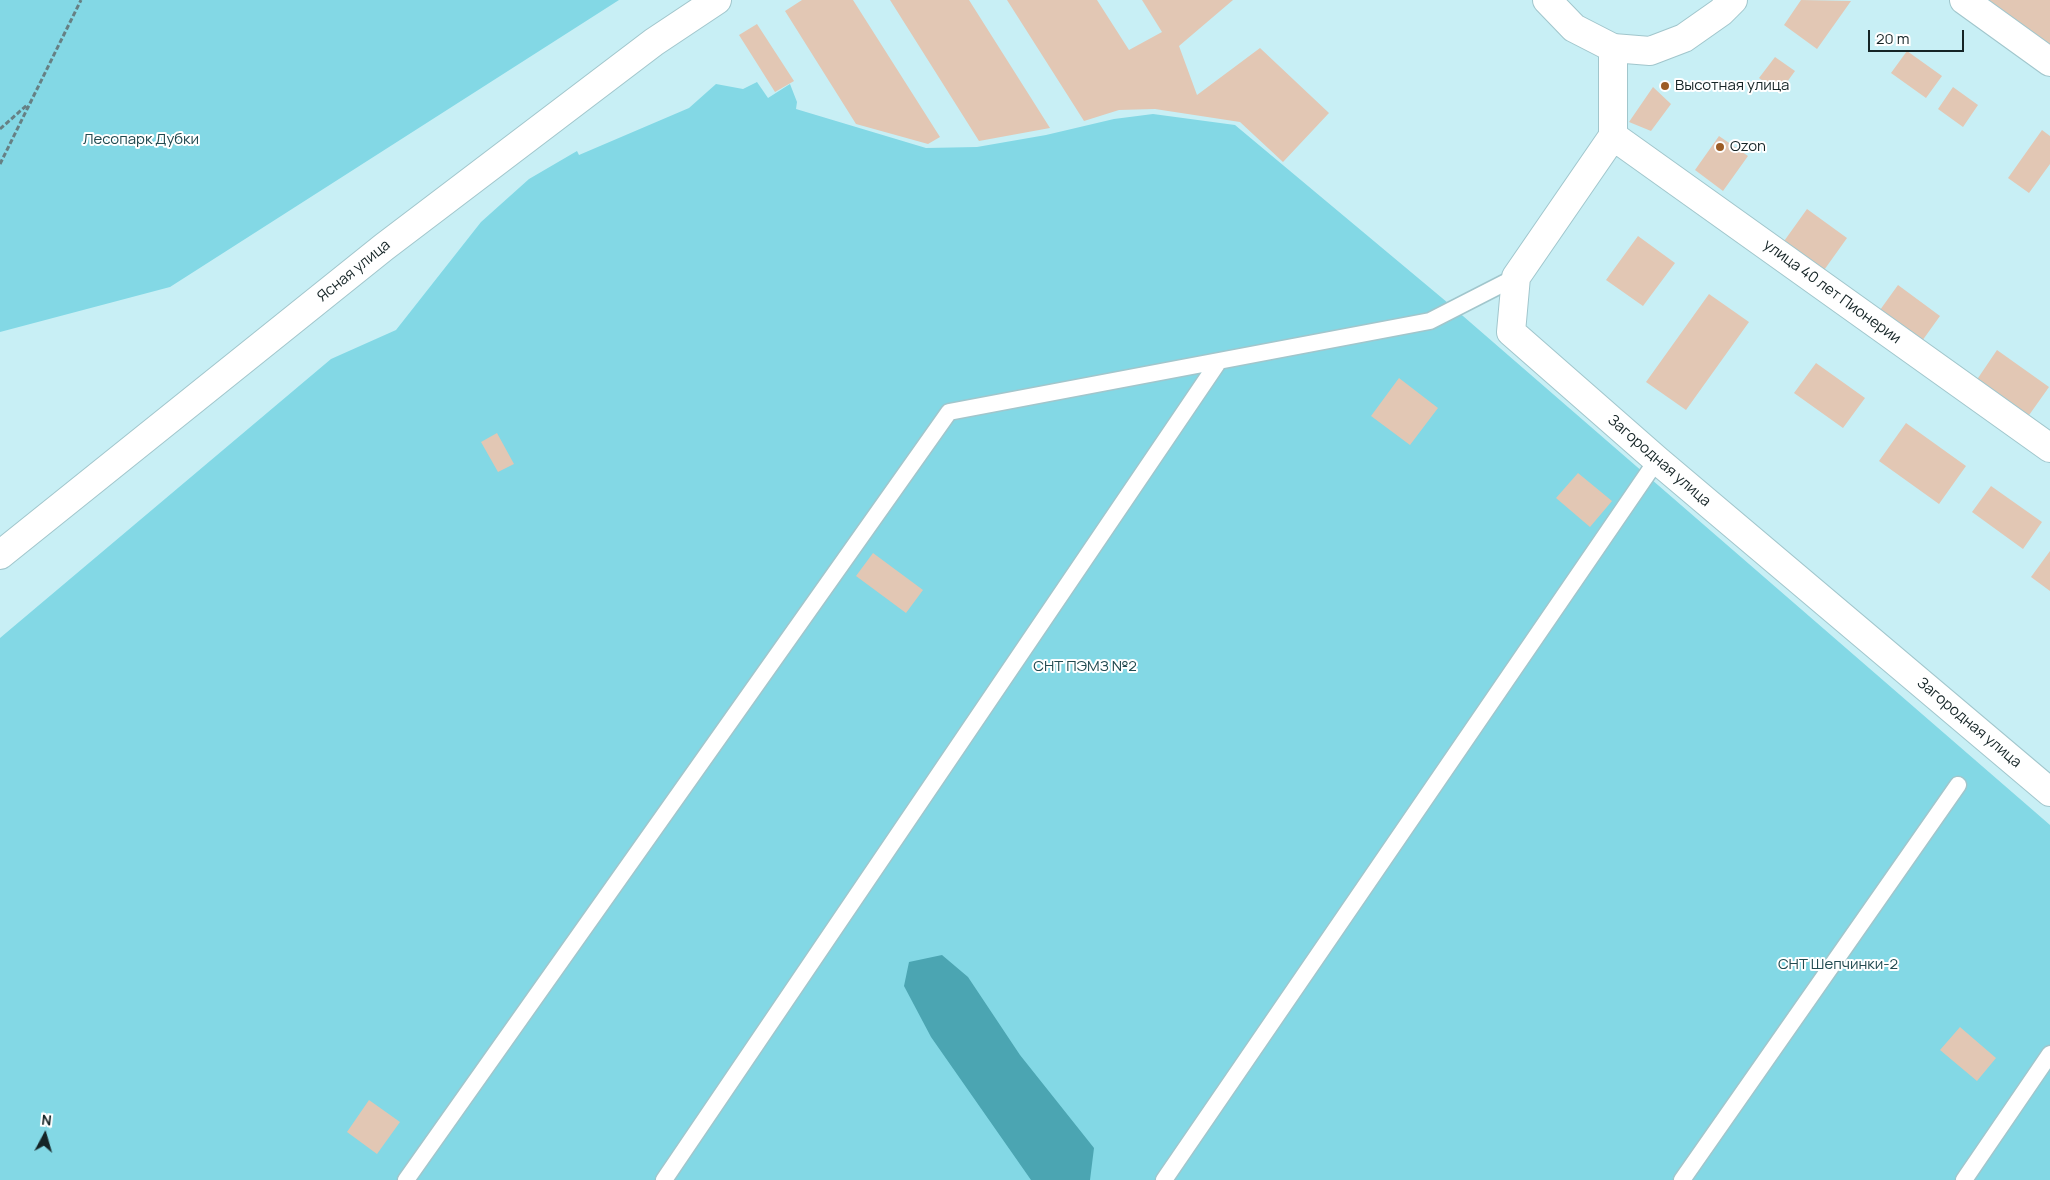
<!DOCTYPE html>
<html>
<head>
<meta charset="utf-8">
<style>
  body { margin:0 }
  #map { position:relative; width:2050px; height:1180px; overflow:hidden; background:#c8eff5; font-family:Manrope,sans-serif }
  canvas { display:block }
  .north { position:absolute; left:20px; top:1110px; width:50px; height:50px; -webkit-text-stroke:4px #fff; paint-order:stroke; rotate:6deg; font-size:14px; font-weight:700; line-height:20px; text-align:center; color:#152426 }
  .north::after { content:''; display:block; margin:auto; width:18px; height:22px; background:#152426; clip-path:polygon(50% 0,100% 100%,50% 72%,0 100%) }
  .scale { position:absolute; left:1868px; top:30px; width:96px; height:22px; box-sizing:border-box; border:2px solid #152426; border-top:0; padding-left:6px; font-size:15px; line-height:18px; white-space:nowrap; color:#152426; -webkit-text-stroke:4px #fff; paint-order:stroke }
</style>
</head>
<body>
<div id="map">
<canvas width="2050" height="1180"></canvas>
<div class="north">N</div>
<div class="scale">20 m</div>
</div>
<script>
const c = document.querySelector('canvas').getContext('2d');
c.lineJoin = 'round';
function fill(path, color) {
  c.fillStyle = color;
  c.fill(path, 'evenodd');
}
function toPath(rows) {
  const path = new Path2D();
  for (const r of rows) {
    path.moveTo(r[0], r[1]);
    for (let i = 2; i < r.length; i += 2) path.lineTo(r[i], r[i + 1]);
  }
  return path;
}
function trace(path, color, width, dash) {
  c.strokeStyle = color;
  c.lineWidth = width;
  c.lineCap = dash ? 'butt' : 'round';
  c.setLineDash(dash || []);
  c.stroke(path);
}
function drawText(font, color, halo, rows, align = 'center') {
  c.font = font + ' Manrope,sans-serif';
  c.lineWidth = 4;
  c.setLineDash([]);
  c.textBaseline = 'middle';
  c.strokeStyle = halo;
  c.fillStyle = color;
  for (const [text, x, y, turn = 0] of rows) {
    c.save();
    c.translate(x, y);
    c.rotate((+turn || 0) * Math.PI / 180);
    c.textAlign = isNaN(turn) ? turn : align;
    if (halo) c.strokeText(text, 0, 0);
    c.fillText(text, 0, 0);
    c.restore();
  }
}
fill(toPath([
  [0,0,619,0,170,287,0,332],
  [757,82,768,98,790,84,797,102,796,109,926,148,977,147,1046,135,1114,119,1153,114,1235,125,1448,303,2050,825,2050,1180,0,1180,0,638,331,359,396,330,481,222,529,179,577,151,579,155,689,108,716,84,743,89]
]), '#83d8e5');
fill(toPath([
  [942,955,968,977,1020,1055,1094,1148,1090,1180,1031,1180,931,1037,904,986,909,962]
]), '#4ba5b2');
fill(toPath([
  [802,0,853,0,940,137,928,144,856,124,785,11],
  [890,0,969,0,1050,128,979,141],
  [1007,0,1097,0,1129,50,1162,32,1142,0,1233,0,1179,46,1197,95,1260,48,1329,113,1283,162,1240,122,1155,109,1119,110,1084,121],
  [1801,0,1851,1,1817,49,1784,25],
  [1986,0,2050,0,2050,46],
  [757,24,794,81,775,92,739,35],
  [1907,51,1942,76,1926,98,1891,73],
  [1775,57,1795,71,1779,93,1759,78],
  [1653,87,1671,104,1651,131,1629,122],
  [1953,87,1978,105,1963,127,1938,109],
  [2042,130,2050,136,2050,164,2029,193,2008,178],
  [1719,136,1748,156,1723,191,1695,170],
  [1807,209,1847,238,1822,273,1782,244],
  [1638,236,1675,263,1643,306,1606,280],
  [1898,285,1940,316,1922,341,1880,310],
  [1709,294,1749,322,1686,410,1646,382],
  [1997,350,2049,387,2027,418,1976,381],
  [1816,363,1865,398,1843,428,1794,393],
  [1399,378,1438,408,1410,445,1371,416],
  [1906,423,1966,466,1939,504,1879,461],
  [497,433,514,464,498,472,481,442],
  [1578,473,1612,501,1590,527,1556,498],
  [1991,486,2042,522,2023,549,1972,512],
  [2050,551,2050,591,2031,577],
  [873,553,923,590,906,613,856,576],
  [1960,1027,1996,1058,1977,1081,1940,1050],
  [369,1100,400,1122,377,1154,347,1132]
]), '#e2c7b4');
const lane = toPath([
  [406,1180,949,412,1430,321,1516,277],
  [664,1180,1219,361],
  [1164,1180,1657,460],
  [1682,1180,1958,785],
  [1964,1180,2050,1054]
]);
const street = toPath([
  [1964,0,2050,62],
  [1613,48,1613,136,1516,277,1511,332,1657,460,2050,792],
  [1613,136,2050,448],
  [0,555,384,247,654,42,717,0]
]);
const secondary = toPath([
  [1547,0,1574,28,1613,48,1650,51,1684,38,1721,12,1733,0]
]);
trace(lane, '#a1c6cc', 19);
trace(street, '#a1c6cc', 30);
trace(secondary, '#a1c6cc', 30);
trace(toPath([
  [0,129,27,105],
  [0,164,81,0]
]), '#668084', 3, [5, 2.5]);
trace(lane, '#fff', 16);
trace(street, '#fff', 28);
trace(secondary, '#fff', 28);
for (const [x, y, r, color] of [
  [1665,86,5,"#9c5c25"],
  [1720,147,5,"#9c5c25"]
]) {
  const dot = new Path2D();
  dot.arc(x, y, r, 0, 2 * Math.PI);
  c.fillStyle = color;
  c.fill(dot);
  trace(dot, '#fff', 2);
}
drawText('15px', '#152426', '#fff', [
  ["Высотная улица",1675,86],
  ["Ozon",1730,147]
], 'left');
drawText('15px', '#214a50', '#fff', [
  ["Лесопарк Дубки",141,140],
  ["СНТ ПЭМЗ №2",1085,667],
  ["СНТ Шепчинки-2",1838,965]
]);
drawText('15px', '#152426', '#fff', [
  ["Ясная улица",354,271,-39],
  ["улица 40 лет Пионерии",1832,292,36],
  ["Загородная улица",1659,461,41],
  ["Загородная улица",1969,723,40]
]);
</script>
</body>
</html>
